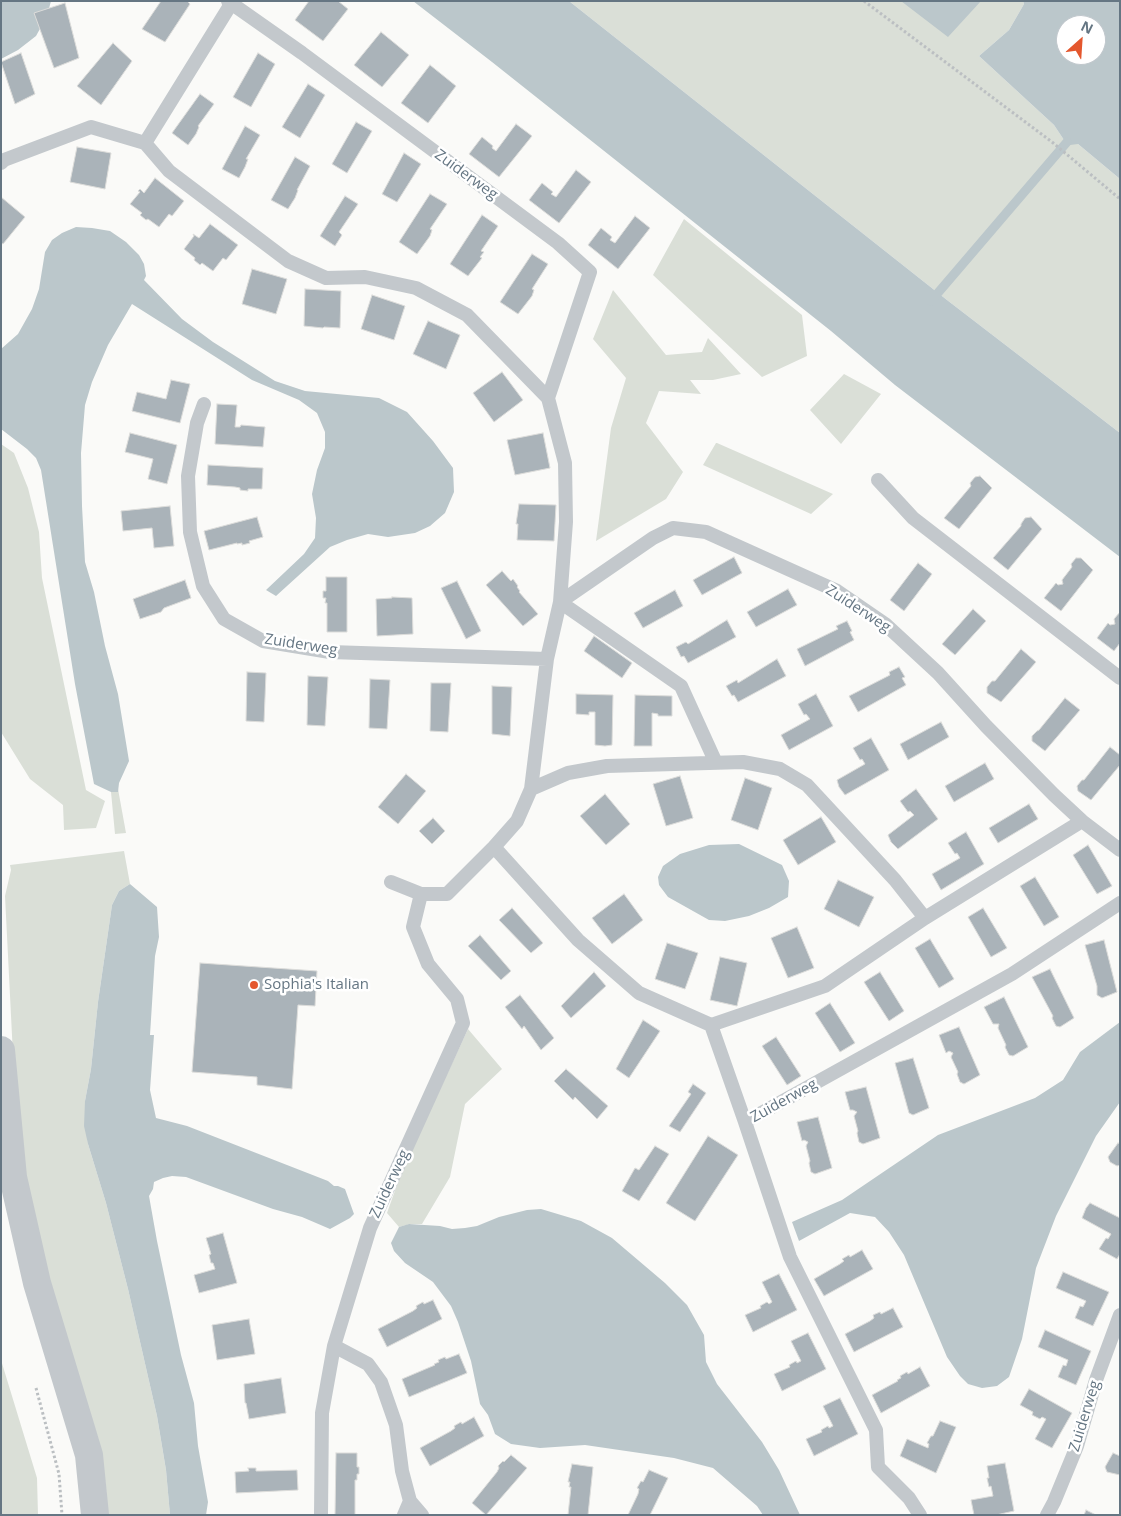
<!DOCTYPE html>
<html>
<head>
<meta charset="utf-8">
<style>
  body { margin:0 }
  #map { position:relative; width:1121px; height:1516px; overflow:hidden; background:#fafaf8; font-family:"Open Sans",sans-serif }
  canvas { display:block }
  .frame { position:absolute; inset:0; border:2px solid #657683; pointer-events:none }
  .north { position:absolute; left:1056px; top:15px; width:50px; height:50px; box-sizing:border-box; background:#fff; border:1px solid #c1c8cd; border-radius:50%; rotate:26deg; font-size:14px; font-weight:700; line-height:20px; text-align:center; color:#657683 }
  .north::after { content:''; display:block; margin:auto; width:18px; height:22px; background:#e4572e; clip-path:polygon(50% 0,100% 100%,50% 72%,0 100%) }
</style>
</head>
<body>
<div id="map">
<canvas width="1121" height="1516"></canvas>
<div class="frame"></div>
<div class="north">N</div>
</div>
<script>
const c = document.querySelector('canvas').getContext('2d');
c.lineJoin = 'round';
function fill(path, color) {
  c.fillStyle = color;
  c.fill(path, 'evenodd');
}
function toPath(rows) {
  const path = new Path2D();
  for (const r of rows) {
    path.moveTo(r[0], r[1]);
    for (let i = 2; i < r.length; i += 2) path.lineTo(r[i], r[i + 1]);
  }
  return path;
}
function trace(path, color, width, dash) {
  c.strokeStyle = color;
  c.lineWidth = width;
  c.lineCap = dash ? 'butt' : 'round';
  c.setLineDash(dash || []);
  c.stroke(path);
}
function drawText(font, color, halo, rows, align = 'center') {
  c.font = font + ' "Open Sans",sans-serif';
  c.lineWidth = 5;
  c.setLineDash([]);
  c.textBaseline = 'middle';
  c.strokeStyle = halo;
  c.fillStyle = color;
  for (const [text, x, y, turn = 0] of rows) {
    c.save();
    c.translate(x, y);
    c.rotate((+turn || 0) * Math.PI / 180);
    c.textAlign = isNaN(turn) ? turn : align;
    if (halo) c.strokeText(text, 0, 0);
    c.fillText(text, 0, 0);
    c.restore();
  }
}
fill(toPath([
  [569,1,1023,1,1024,4,1009,30,979,56,1054,125,1064,140,1078,144,1120,179,1120,433,947,300],
  [684,219,802,315,807,356,762,377,653,275],
  [613,290,666,355,702,352,708,338,741,374,713,380,690,380,701,394,659,391,646,423,683,472,666,499,596,541,611,428,626,378,593,339],
  [844,374,881,394,841,444,810,410],
  [716,443,717,443,833,494,811,514,703,465],
  [1,444,14,453,28,488,39,532,42,578,86,790,105,801,96,828,64,830,63,805,30,779,1,732],
  [118,789,126,833,115,834,111,792,118,792],
  [124,851,130,884,119,891,112,905,98,1002,91,1069,85,1101,88,1144,106,1203,128,1289,157,1416,166,1470,170,1515,107,1515,106,1487,98,1438,38,1251,18,1155,5,896,11,870,10,865],
  [468,1029,502,1069,465,1104,450,1177,422,1224,410,1224,399,1227,387,1213,402,1171],
  [1,1360,37,1478,38,1515,1,1515]
]), '#dadfd7');
fill(toPath([
  [1,1,51,1,47,16,36,36,18,50,1,59],
  [413,1,569,1,947,300,1120,433,1120,557,895,385,831,331,492,62],
  [901,1,981,1,948,37],
  [1023,1,1120,1,1120,179,1078,144,1070,145,1064,140,1054,125,979,56,1009,30,1024,4],
  [1066,25,1096,25,1096,55,1066,55],
  [76,227,92,228,110,231,126,242,139,255,144,264,146,276,144,280,182,319,213,342,275,381,305,391,379,398,407,412,433,441,453,468,454,492,445,513,430,526,415,533,388,537,368,534,347,540,330,547,276,596,266,590,304,554,315,538,316,518,312,494,317,470,325,448,325,432,317,413,299,400,252,380,132,304,108,345,92,382,85,405,81,453,82,506,85,562,94,592,105,646,118,694,129,761,119,783,118,792,111,792,94,784,75,684,41,470,36,458,27,449,1,429,1,349,18,334,32,309,39,289,45,252,52,240,62,233],
  [739,844,782,865,789,881,788,897,769,908,749,916,725,921,709,920,668,897,659,885,658,877,663,866,680,854,709,845],
  [130,884,157,907,159,937,155,956,150,1035,154,1035,150,1090,156,1118,187,1126,328,1181,334,1186,338,1186,345,1189,354,1214,350,1218,330,1229,302,1217,273,1209,186,1177,172,1176,163,1178,154,1182,153,1189,149,1196,157,1241,181,1355,194,1403,198,1446,208,1502,206,1515,170,1515,166,1470,157,1416,128,1289,106,1203,88,1144,84,1126,85,1101,91,1069,98,1002,112,905,119,891],
  [1120,1022,1120,1102,1096,1136,1056,1216,1036,1268,1022,1339,1009,1377,997,1386,982,1388,968,1384,960,1376,947,1357,904,1255,889,1232,875,1217,850,1213,799,1241,792,1222,842,1200,938,1135,1035,1098,1063,1080,1080,1052],
  [541,1209,581,1221,612,1238,665,1283,687,1305,704,1335,706,1362,717,1384,762,1442,779,1470,800,1515,763,1515,757,1506,713,1468,674,1458,585,1445,540,1448,511,1444,495,1434,488,1415,480,1404,471,1361,458,1322,451,1306,433,1282,405,1263,394,1251,391,1243,399,1227,409,1224,440,1226,452,1229,465,1228,477,1226,499,1217,527,1210]
]), '#bbc7cb');
trace(toPath([
  [931,301,1067,142]
]), '#bbc7cb', 9);
const building = toPath([
  [161,1,187,1,190,4,165,42,142,29,161,1],
  [309,1,338,1,348,9,323,41,295,20,309,1],
  [65,3,79,58,54,68,34,13,65,3],
  [381,32,409,55,382,87,354,65,381,32],
  [113,43,132,61,101,105,77,86,113,43],
  [21,53,35,94,15,104,1,62,21,53],
  [258,53,275,64,251,107,233,97,258,53],
  [430,65,456,86,428,123,401,103,430,65],
  [308,84,325,95,300,138,282,127,308,84],
  [200,94,214,104,198,126,199,127,196,134,188,145,172,133,200,94],
  [356,122,372,131,347,173,332,164,356,122],
  [516,124,532,136,499,177,469,154,482,137,493,146,492,148,496,151,516,124],
  [245,126,260,135,246,159,248,159,245,167,239,178,222,169,245,126],
  [77,147,111,153,105,189,70,182,77,147],
  [404,153,421,164,397,202,382,194,404,153],
  [295,157,310,166,297,190,298,190,295,198,288,209,271,200,295,157],
  [576,170,591,182,559,223,529,200,542,183,553,192,551,194,556,197,576,170],
  [155,178,184,201,172,216,169,214,159,227,148,219,146,220,140,215,142,213,130,204,140,192,138,191,140,189,144,193,155,178],
  [430,194,447,204,430,229,432,230,430,236,417,254,399,242,430,194],
  [345,196,358,204,339,232,342,235,335,246,320,236,345,196],
  [1,197,25,217,3,244,1,243,1,197],
  [482,215,498,226,481,251,484,252,480,257,482,258,468,276,450,264,482,215],
  [635,216,650,228,618,269,588,245,601,228,612,237,610,240,615,243,635,216],
  [210,224,238,245,226,260,223,258,213,271,202,263,200,265,194,260,195,258,184,249,194,236,193,234,199,238,210,224],
  [532,254,548,264,532,289,534,290,532,296,518,314,500,302,532,254],
  [252,269,287,279,276,314,242,304,252,269],
  [305,289,341,291,340,328,324,327,323,328,304,326,305,289],
  [372,295,405,306,394,340,361,329,372,295],
  [428,321,460,335,446,369,413,354,428,321],
  [502,372,523,400,494,422,473,393,502,372],
  [171,380,190,384,180,423,132,411,137,392,166,399,171,380],
  [217,404,237,405,235,427,240,427,241,425,265,427,263,447,215,444,217,404],
  [130,433,177,445,167,484,148,479,153,459,125,452,130,433],
  [543,433,550,468,515,475,507,440,543,433],
  [208,465,263,468,262,489,248,489,248,491,240,490,240,488,235,487,207,485,208,465],
  [980,476,992,488,959,529,944,518,971,486,970,483,975,477,980,476],
  [519,504,556,505,554,541,517,540,518,524,516,524,519,504],
  [170,506,174,546,154,548,152,528,123,531,121,511,170,506],
  [257,517,263,537,249,541,250,543,242,545,242,543,237,544,237,543,209,550,204,531,257,517],
  [1031,517,1042,529,1008,570,993,558,1021,526,1021,524,1025,518,1031,517],
  [734,557,742,573,702,595,693,580,734,557],
  [1076,558,1081,558,1093,570,1061,611,1044,598,1056,583,1058,585,1063,584,1062,580,1072,567,1071,564,1076,558],
  [918,563,932,574,904,611,890,600,918,563],
  [502,571,511,581,513,579,518,586,517,587,520,591,519,592,538,614,523,626,486,585,502,571],
  [326,577,347,577,347,632,327,632,327,603,325,603,326,598,323,598,323,591,326,591,326,577],
  [185,580,191,598,164,608,161,612,140,619,133,599,185,580],
  [457,581,481,631,466,639,441,588,457,581],
  [788,589,797,605,756,627,747,612,788,589],
  [675,590,683,606,643,628,634,613,675,590],
  [392,597,412,598,413,634,377,636,376,599,392,598,392,597],
  [973,609,986,621,955,655,942,644,973,609],
  [1120,612,1120,643,1114,651,1097,638,1108,623,1110,625,1115,624,1114,619,1120,612],
  [727,620,736,637,688,663,684,656,681,657,676,647,686,642,688,644,727,620],
  [847,621,852,631,850,632,854,640,805,666,797,649,838,629,836,626,847,621],
  [594,636,632,663,622,678,584,651,594,636],
  [1021,649,1036,662,1001,702,987,693,987,687,992,681,995,681,1021,649],
  [777,659,786,676,738,702,734,695,732,696,726,686,737,680,738,683,777,659],
  [899,667,905,677,902,678,906,685,858,712,849,696,890,675,889,672,899,667],
  [247,672,266,673,264,722,246,721,247,672],
  [308,676,328,677,325,726,307,725,308,676],
  [370,679,390,680,387,729,369,728,370,679],
  [431,683,451,683,448,732,430,731,431,683],
  [492,686,512,687,510,736,492,734,492,686],
  [576,694,613,695,612,745,605,746,595,745,595,712,589,712,589,715,576,714,576,694],
  [816,694,833,726,789,750,781,735,810,719,806,714,804,715,798,704,816,694],
  [635,695,672,696,672,716,658,716,658,714,652,713,652,746,634,746,635,695],
  [1065,698,1080,710,1045,751,1032,741,1032,736,1037,731,1039,730,1065,698],
  [941,722,949,737,908,760,900,744,941,722],
  [871,738,889,770,845,795,839,787,837,780,865,764,862,759,860,760,853,748,871,738],
  [1110,747,1120,755,1120,765,1091,800,1078,791,1077,786,1082,780,1084,780,1110,747],
  [985,763,994,779,954,802,945,786,985,763],
  [406,774,426,791,398,824,378,807,406,774],
  [680,776,693,818,666,826,653,784,680,776],
  [745,778,772,788,758,830,731,820,745,778],
  [916,789,938,819,898,849,891,842,888,835,914,815,910,811,908,812,900,801,916,789],
  [605,794,630,824,606,845,580,816,605,794],
  [1029,804,1038,819,998,843,989,828,1029,804],
  [821,817,836,842,798,865,783,840,821,817],
  [433,818,445,831,432,844,419,831,433,818],
  [966,832,984,864,941,890,932,874,960,858,957,853,955,854,948,843,966,832],
  [1088,845,1112,886,1097,894,1073,855,1088,845],
  [1035,877,1059,917,1044,926,1020,886,1035,877],
  [838,880,874,897,859,927,824,909,838,880],
  [624,894,643,920,612,944,592,918,624,894],
  [512,908,543,943,531,953,499,920,512,908],
  [983,908,1007,948,991,957,968,917,983,908],
  [797,927,814,968,788,978,771,938,797,927],
  [480,935,511,971,501,980,468,946,480,935],
  [930,939,954,979,939,988,915,948,930,939],
  [1104,940,1117,992,1102,998,1097,995,1097,986,1085,945,1104,940],
  [667,943,698,953,685,989,655,979,667,943],
  [720,957,747,963,737,1006,710,1000,720,957],
  [200,963,317,971,315,1006,298,1005,292,1089,257,1085,257,1077,192,1072,200,963],
  [1050,969,1074,1018,1060,1027,1056,1026,1052,1018,1053,1016,1032,977,1050,969],
  [594,972,606,986,571,1018,561,1006,594,972],
  [880,972,904,1011,889,1021,864,982,880,972],
  [520,995,554,1038,541,1050,524,1026,522,1029,505,1007,520,995],
  [1004,997,1028,1047,1013,1056,1009,1055,1005,1047,1006,1045,998,1028,999,1024,993,1024,984,1007,1004,997],
  [830,1003,855,1043,840,1052,815,1013,830,1003],
  [643,1020,660,1031,629,1078,616,1069,643,1020],
  [959,1027,980,1075,964,1084,960,1082,957,1074,958,1072,951,1057,953,1053,949,1051,946,1053,939,1035,959,1027],
  [776,1037,801,1076,787,1085,762,1046,776,1037],
  [913,1058,929,1108,913,1115,909,1113,895,1063,913,1058],
  [566,1069,608,1106,597,1119,575,1097,573,1100,554,1081,566,1069],
  [693,1084,706,1093,680,1132,669,1126,691,1094,688,1092,693,1084],
  [866,1087,880,1138,863,1144,859,1142,857,1133,858,1131,854,1116,857,1112,853,1110,850,1110,845,1092,866,1087],
  [818,1117,832,1168,815,1174,811,1172,809,1163,810,1161,806,1146,808,1142,804,1140,802,1141,797,1122,818,1117],
  [708,1136,738,1155,695,1221,666,1203,708,1136],
  [1118,1143,1120,1144,1120,1165,1117,1166,1110,1162,1108,1157,1118,1143],
  [655,1146,669,1154,639,1201,622,1191,635,1168,639,1170,655,1146],
  [1090,1203,1120,1218,1120,1254,1117,1259,1099,1249,1106,1238,1108,1239,1111,1234,1082,1218,1086,1208,1090,1203],
  [223,1233,237,1283,199,1293,194,1275,215,1269,213,1263,211,1263,209,1255,211,1254,206,1238,223,1233],
  [862,1250,873,1269,824,1296,814,1279,840,1264,844,1261,842,1259,849,1255,850,1257,862,1250],
  [1063,1272,1109,1292,1093,1326,1075,1318,1080,1306,1083,1307,1086,1301,1056,1288,1063,1272],
  [779,1274,797,1310,753,1332,745,1315,761,1308,760,1306,767,1302,769,1304,772,1302,762,1282,779,1274],
  [433,1300,442,1319,387,1347,378,1329,413,1311,417,1308,416,1306,423,1302,424,1304,433,1300],
  [893,1308,903,1327,854,1352,845,1334,870,1321,874,1318,873,1315,880,1312,881,1314,893,1308],
  [249,1319,255,1354,217,1360,212,1325,249,1319],
  [1045,1330,1091,1351,1076,1385,1058,1377,1063,1365,1066,1366,1068,1360,1038,1347,1045,1330],
  [808,1333,826,1369,782,1391,774,1374,790,1367,789,1365,796,1361,797,1363,801,1361,791,1341,808,1333],
  [459,1354,467,1373,409,1397,402,1379,435,1365,434,1364,439,1362,438,1360,445,1357,446,1359,459,1354],
  [920,1367,930,1386,881,1413,872,1395,898,1381,897,1380,901,1378,900,1376,907,1372,908,1374,920,1367],
  [281,1378,286,1413,249,1419,246,1403,245,1403,244,1384,281,1378],
  [1029,1389,1072,1413,1052,1448,1035,1439,1046,1419,1042,1417,1040,1419,1032,1415,1033,1412,1020,1405,1029,1389],
  [840,1398,858,1434,814,1456,806,1439,822,1432,821,1430,828,1426,829,1428,833,1426,823,1406,840,1398],
  [474,1417,484,1436,430,1466,420,1448,451,1431,455,1428,454,1426,461,1422,462,1424,474,1417],
  [940,1421,956,1427,936,1473,900,1456,907,1439,928,1448,929,1444,927,1443,931,1436,933,1436,940,1421],
  [336,1453,357,1453,357,1467,359,1467,359,1474,357,1474,357,1480,355,1480,355,1515,335,1515,336,1453],
  [1113,1453,1120,1456,1120,1475,1107,1472,1105,1467,1113,1453],
  [511,1455,527,1468,486,1515,472,1503,497,1472,499,1468,498,1466,503,1461,504,1462,511,1455],
  [1005,1463,1014,1511,996,1515,974,1515,971,1500,993,1496,991,1486,989,1487,987,1478,989,1478,987,1466,1005,1463],
  [572,1464,593,1467,588,1515,568,1515,571,1487,569,1487,570,1482,568,1482,572,1464],
  [248,1468,256,1468,256,1471,261,1471,297,1470,298,1490,236,1493,235,1472,249,1471,248,1468],
  [649,1470,668,1478,650,1515,628,1515,638,1494,639,1489,637,1488,641,1481,643,1482,649,1470],
  [1086,1510,1096,1515,1084,1515,1086,1510]
]);
fill(building, '#aab3b9');
trace(building, '#dcdcda', 1);
trace(toPath([
  [864,1,1052,142,1120,199],
  [36,1388,59,1474,62,1515]
]), '#bbbfc2', 3, [2.5, 2.5]);
trace(toPath([
  [228,1,302,53,558,243,590,272,548,398],
  [145,143,231,4],
  [1,163,4,160,91,127,145,143,169,171,288,261,326,278,365,277,416,288,467,315,548,398,565,463,566,522,560,602,547,659,531,789,517,821,494,847,447,894,421,894,391,882],
  [204,404,197,423,188,476,190,532,203,586,224,619,263,641,330,652,547,659],
  [878,480,913,518,1120,678],
  [716,763,681,686,560,602,653,538,673,528,706,532,837,591,885,624,938,673,986,726,1054,795,1082,821,1120,850],
  [531,789,568,773,607,766,743,762,780,769,807,785,895,880,925,918],
  [494,847,578,940,639,993,711,1025,825,986,925,918,1082,821],
  [711,1025,745,1122],
  [334,1346,368,1364,381,1382,396,1425,402,1471,410,1501,422,1515],
  [321,1515,322,1413,334,1346,370,1228,463,1023,457,999,428,964,413,927,421,894],
  [404,1515,410,1501],
  [920,1515,909,1498,878,1467,876,1430,790,1257,745,1122,1012,974,1120,903],
  [1047,1515,1054,1502,1077,1446,1096,1380,1120,1315]
]), '#c3c8cc', 14);
trace(toPath([
  [1,1050,13,1177,37,1283,89,1455,95,1515]
]), '#c3c8cc', 28);
for (const [x, y, r, color] of [
  [254,985,5,"#e4572e"]
]) {
  const dot = new Path2D();
  dot.arc(x, y, r, 0, 2 * Math.PI);
  c.fillStyle = color;
  c.fill(dot);
  trace(dot, '#fff', 2);
}
drawText('15px', '#657683', '#fff', [
  ["Zuiderweg",466,175,36],
  ["Zuiderweg",858,609,33],
  ["Zuiderweg",301,645,9],
  ["Zuiderweg",784,1101,-29],
  ["Zuiderweg",390,1184,-65],
  ["Zuiderweg",1085,1416,-73]
]);
drawText('15px', '#657683', '#fff', [
  ["Sophia's Italian",264,985]
], 'left');
</script>
</body>
</html>
